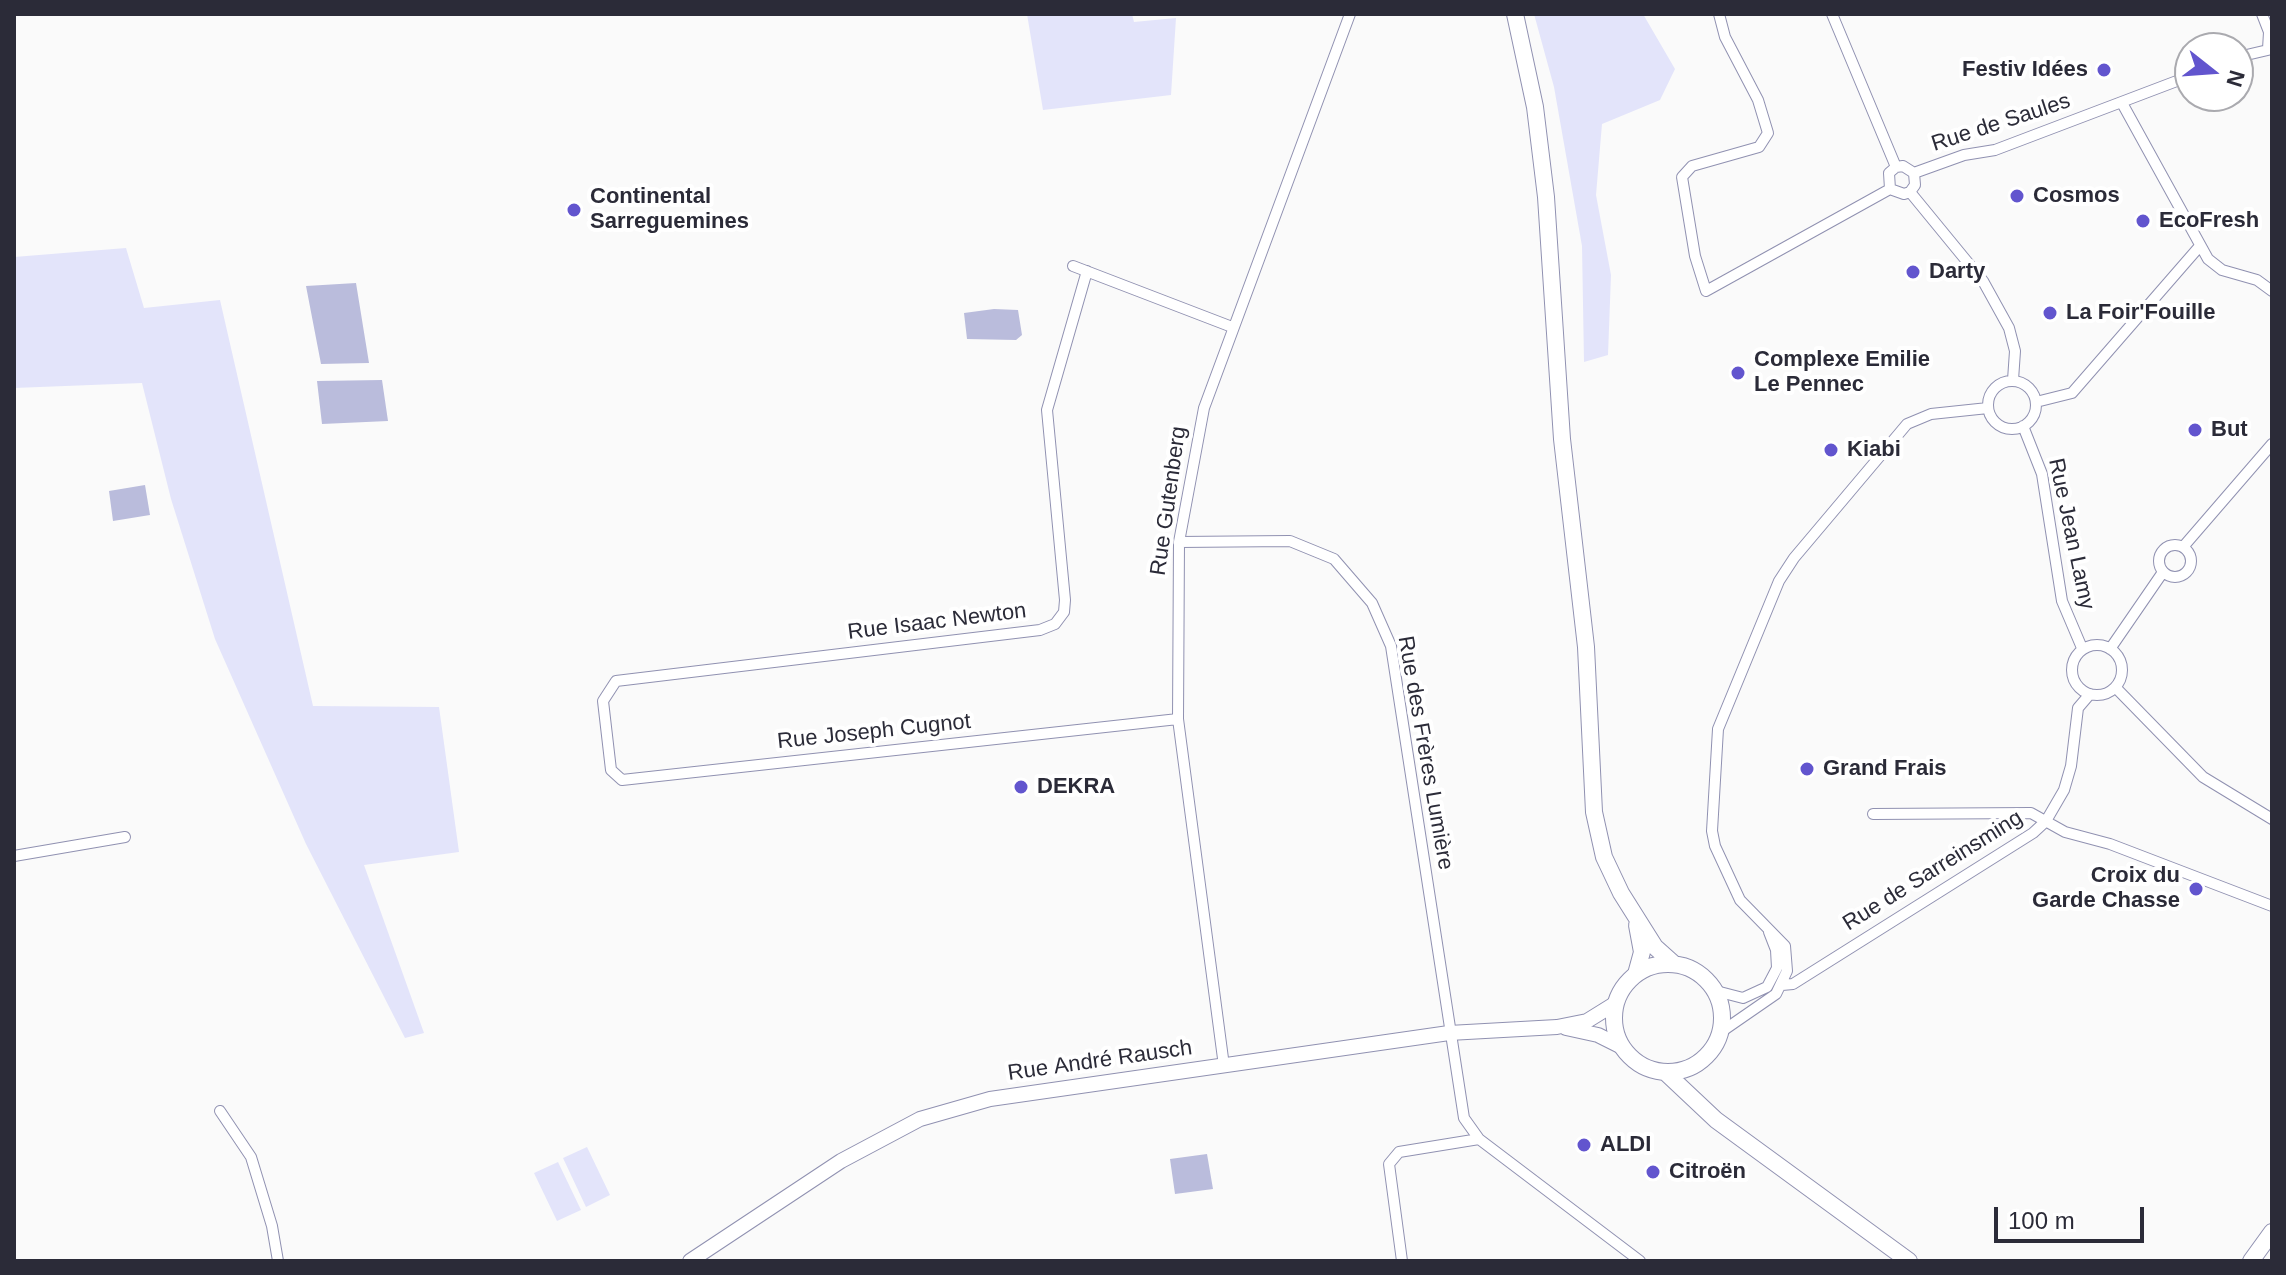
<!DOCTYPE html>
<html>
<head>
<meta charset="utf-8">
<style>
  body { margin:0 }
  #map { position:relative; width:2286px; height:1275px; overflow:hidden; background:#fafafa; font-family:Helvetica,sans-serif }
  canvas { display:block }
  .frame { position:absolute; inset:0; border:16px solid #2b2b38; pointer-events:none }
  .north { position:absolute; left:2174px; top:32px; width:80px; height:80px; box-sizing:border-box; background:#fff; border:2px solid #aaaaaf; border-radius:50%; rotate:107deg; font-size:22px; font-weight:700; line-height:32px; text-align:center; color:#2b2b38 }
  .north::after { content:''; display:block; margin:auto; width:28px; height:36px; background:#6255ce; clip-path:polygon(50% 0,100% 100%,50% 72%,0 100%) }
  .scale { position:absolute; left:1994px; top:1207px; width:150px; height:36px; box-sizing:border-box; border:4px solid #2b2b38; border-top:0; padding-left:10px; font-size:24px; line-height:28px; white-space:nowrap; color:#2b2b38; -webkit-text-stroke:6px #fff; paint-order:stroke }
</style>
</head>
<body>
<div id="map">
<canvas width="2286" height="1275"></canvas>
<div class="frame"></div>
<div class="north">N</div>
<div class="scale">100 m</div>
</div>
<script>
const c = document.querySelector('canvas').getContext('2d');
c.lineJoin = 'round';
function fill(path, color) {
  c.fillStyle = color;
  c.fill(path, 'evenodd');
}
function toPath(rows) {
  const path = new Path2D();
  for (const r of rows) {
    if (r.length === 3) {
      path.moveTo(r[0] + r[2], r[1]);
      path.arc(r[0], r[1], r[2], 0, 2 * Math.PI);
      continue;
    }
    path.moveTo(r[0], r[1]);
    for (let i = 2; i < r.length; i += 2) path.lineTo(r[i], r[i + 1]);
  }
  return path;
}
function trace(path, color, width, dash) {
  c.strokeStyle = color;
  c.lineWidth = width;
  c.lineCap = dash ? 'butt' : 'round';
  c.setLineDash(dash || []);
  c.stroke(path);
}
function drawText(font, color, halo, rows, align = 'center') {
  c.font = font + ' Helvetica,sans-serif';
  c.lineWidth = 8;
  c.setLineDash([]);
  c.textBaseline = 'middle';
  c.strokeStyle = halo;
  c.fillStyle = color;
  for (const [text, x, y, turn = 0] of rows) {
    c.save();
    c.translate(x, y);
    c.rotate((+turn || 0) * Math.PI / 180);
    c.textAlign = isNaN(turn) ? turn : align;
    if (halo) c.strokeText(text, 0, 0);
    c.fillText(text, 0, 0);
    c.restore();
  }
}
fill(toPath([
  [1027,14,1132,14,1134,22,1176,18,1171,95,1043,110],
  [1534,14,1643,14,1675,69,1660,100,1602,124,1596,195,1611,275,1608,355,1584,362,1582,246,1554,87],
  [126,248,144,308,220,300,313,706,439,707,459,852,364,865,424,1033,405,1038,306,844,215,639,171,499,142,383,14,388,14,257],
  [587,1147,610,1195,586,1207,563,1158],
  [558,1162,581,1210,557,1221,534,1173]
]), '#e3e4fa');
fill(toPath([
  [356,283,369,363,321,364,306,286],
  [994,309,1018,310,1022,335,1016,340,967,339,964,313],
  [382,380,388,421,322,424,317,381],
  [145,485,150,515,113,521,109,491],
  [1207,1154,1213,1189,1175,1194,1170,1159]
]), '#babcdc');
const street = toPath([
  [1719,14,1725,37,1758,100,1768,133,1759,147,1692,166,1682,177,1695,256,1706,291,1890,189],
  [1832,14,1896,167],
  [2262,14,2269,32,2268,49],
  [2238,57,2272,49],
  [2122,103,2208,259,2222,270,2257,280,2272,291],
  [1896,167,1889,173,1890,189,1904,194,1910,192],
  [1896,167,1903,166,1914,173,1915,185,1910,192],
  [1914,173,1964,155,1995,150,2190,76],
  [1910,192,1983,281,2009,328,2015,351,2013,380],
  [1073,266,1232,327],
  [1087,271,1047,410,1065,600,1064,612,1055,624,1040,630,616,681,603,701,611,770,622,780,1178,719],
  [2012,405,24],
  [2036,402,2072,393,2199,247],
  [2023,426,2042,474,2062,601,2082,648],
  [1179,542,1290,541,1334,559,1372,603,1391,646,1464,1118,1479,1139,1640,1261],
  [2175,561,16],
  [2183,547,2272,444],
  [2097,670,25],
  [2110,649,2163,572],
  [2116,688,2203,777,2272,819],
  [1873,814,2031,813,2065,832,2110,844,2272,906],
  [14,856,125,837],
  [1782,985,1793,984,2033,833,2046,821,2064,790,2071,766,2078,708,2090,694],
  [1716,991,1743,998,1767,987,1777,968,1776,950,1769,932],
  [1721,1032,1776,994,1787,971,1785,946,1740,900,1715,846,1712,831,1718,729,1779,581,1794,558,1907,424,1931,414,1988,408],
  [1224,1066,1178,719,1179,542,1204,408,1350,14],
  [220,1111,251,1157,272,1226,278,1261],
  [1402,1261,1389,1164,1399,1152,1479,1139]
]);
const secondary = toPath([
  [1566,1028,1598,1035,1622,1047],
  [690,1261,841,1161,920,1119,990,1099,1449,1033,1557,1027,1587,1021,1616,1003]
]);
const primary = toPath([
  [1515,14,1535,107,1546,197,1562,439,1586,647,1594,812,1604,857,1621,893,1655,947,1674,964],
  [1668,1018,54],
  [1636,974,1642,952,1637,925],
  [1665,1072,1716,1120,1909,1261],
  [2251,1261,2272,1232]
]);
trace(street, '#9091b1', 12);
trace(secondary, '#9091b1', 16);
trace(primary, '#9091b1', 18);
trace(street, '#fff', 10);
trace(secondary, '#fff', 14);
trace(primary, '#fff', 16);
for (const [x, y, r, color] of [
  [2104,70,8,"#6255ce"],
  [2017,196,8,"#6255ce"],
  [574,210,8,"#6255ce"],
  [2143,221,8,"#6255ce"],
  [1913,272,8,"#6255ce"],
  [2050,313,8,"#6255ce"],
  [1738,373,8,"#6255ce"],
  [2195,430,8,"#6255ce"],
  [1831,450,8,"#6255ce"],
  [1807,769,8,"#6255ce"],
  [1021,787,8,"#6255ce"],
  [2196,889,8,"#6255ce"],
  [1584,1145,8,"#6255ce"],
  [1653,1172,8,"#6255ce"]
]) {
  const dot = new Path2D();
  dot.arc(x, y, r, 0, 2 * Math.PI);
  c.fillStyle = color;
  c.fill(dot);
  trace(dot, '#fff', 3);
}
drawText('bold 22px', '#2b2b38', '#fff', [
  ["Festiv Idées",2088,70,"right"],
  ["Cosmos",2033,196],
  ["Continental",590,197],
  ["Sarreguemines",590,222],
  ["EcoFresh",2159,221],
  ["Darty",1929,272],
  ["La Foir'Fouille",2066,313],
  ["Complexe Emilie",1754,360],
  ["Le Pennec",1754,385],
  ["But",2211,430],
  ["Kiabi",1847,450],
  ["Grand Frais",1823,769],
  ["DEKRA",1037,787],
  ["Croix du",2180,876,"right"],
  ["Garde Chasse",2180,901,"right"],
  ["ALDI",1600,1145],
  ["Citroën",1669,1172]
], 'left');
drawText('22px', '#2b2b38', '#fff', [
  ["Rue de Saules",2001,123,-18],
  ["Rue Gutenberg",1169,501,-82],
  ["Rue Jean Lamy",2071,534,78],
  ["Rue Isaac Newton",937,622,-7],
  ["Rue Joseph Cugnot",874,732,-6],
  ["Rue des Frères Lumière",1425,753,80],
  ["Rue de Sarreinsming",1933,871,-32],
  ["Rue André Rausch",1100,1061,-8]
]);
</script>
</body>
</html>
